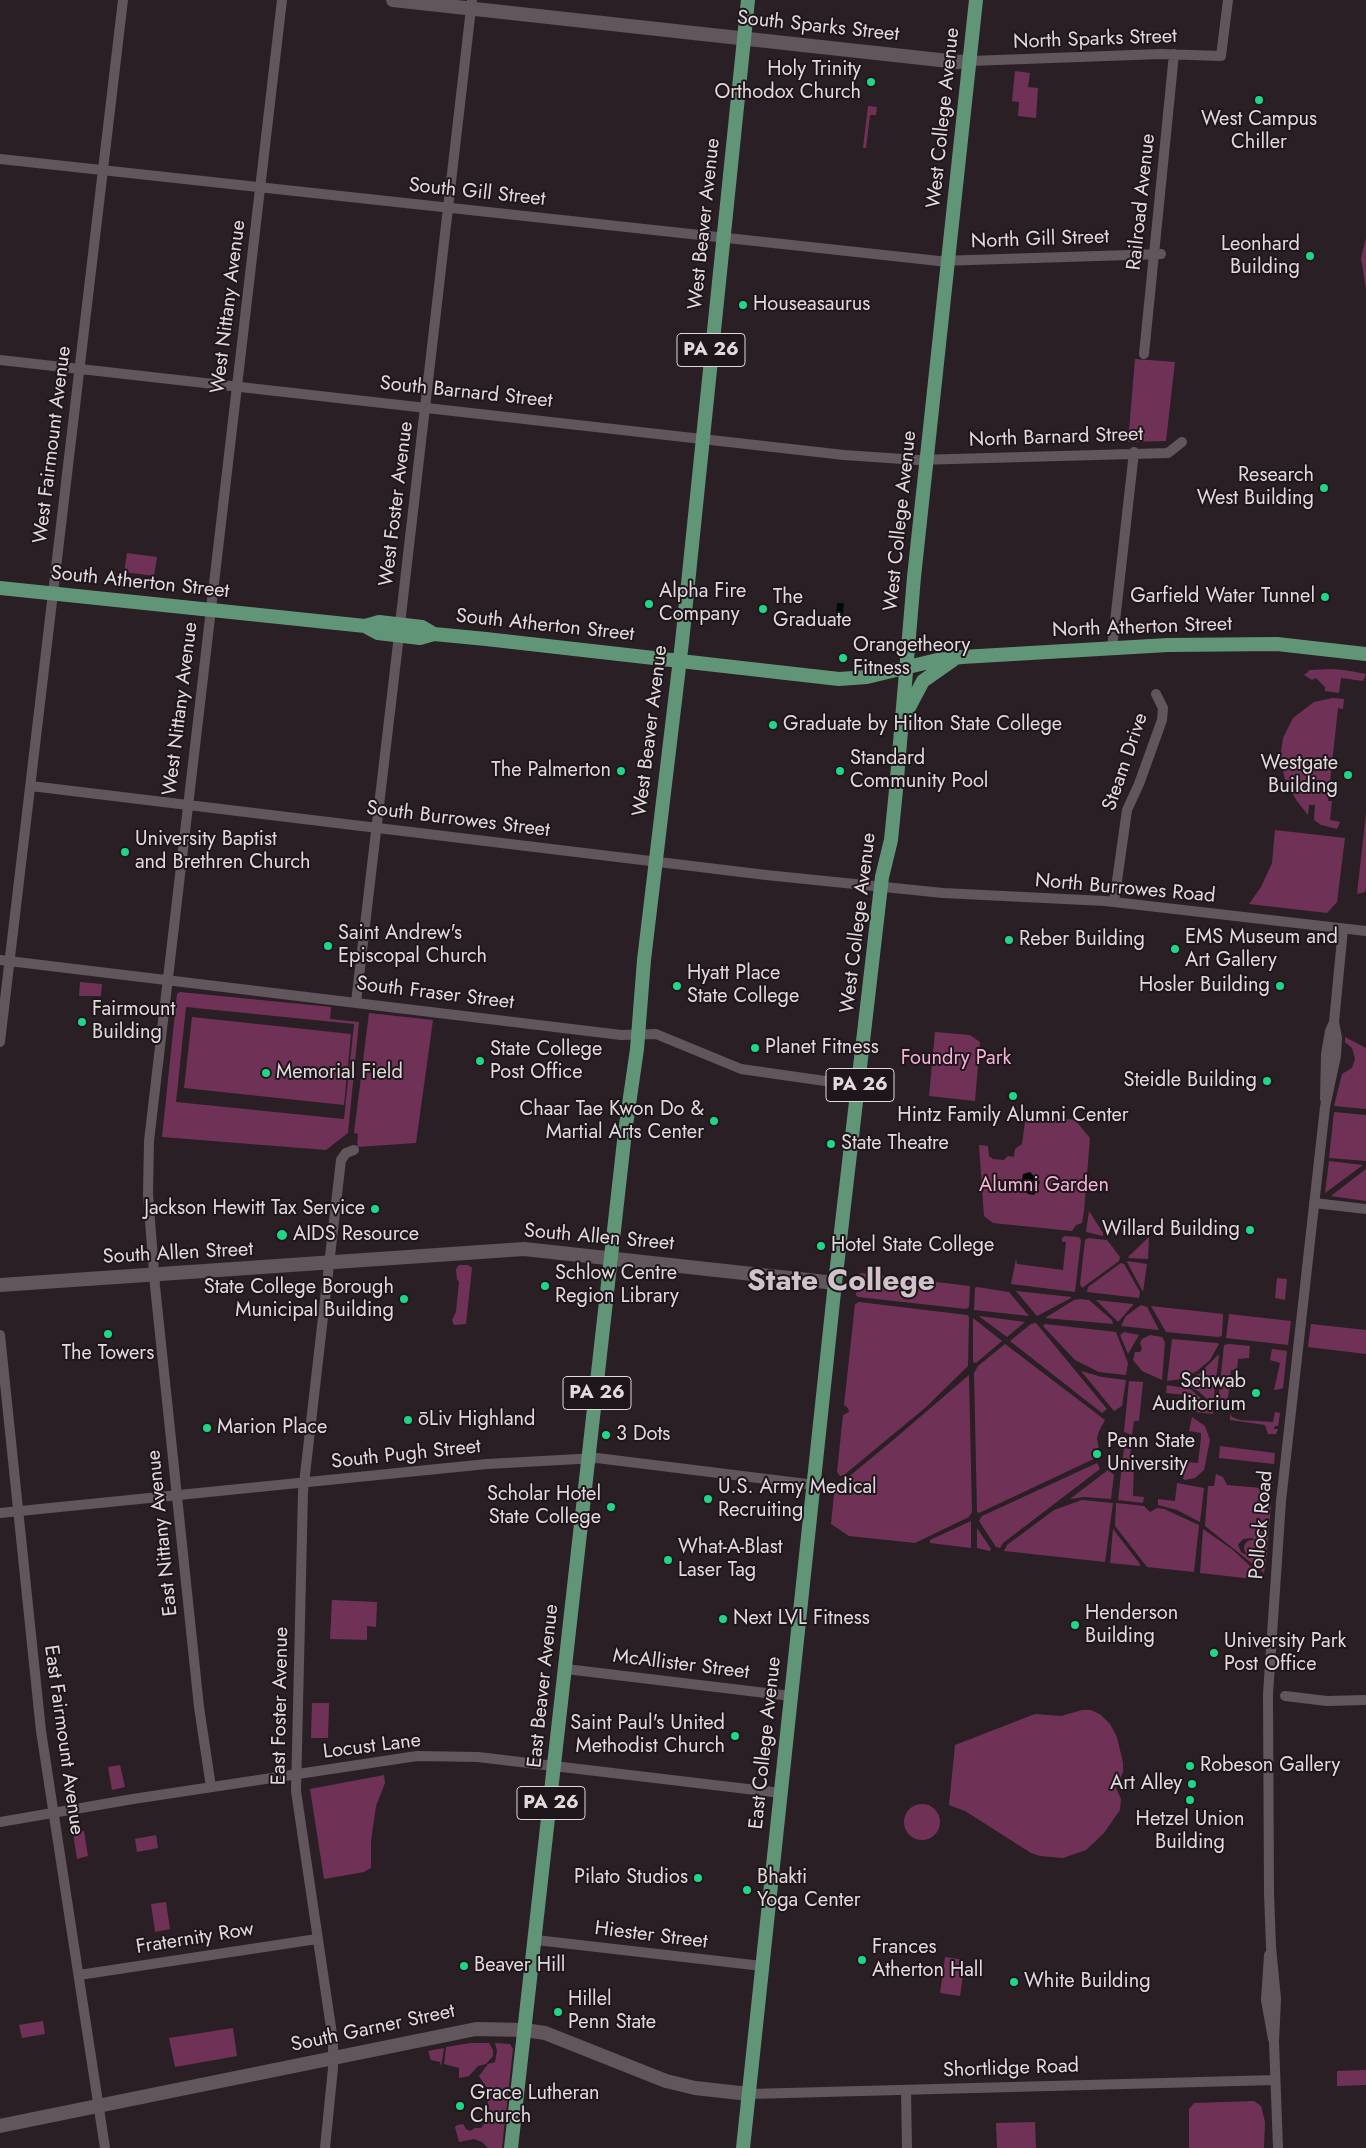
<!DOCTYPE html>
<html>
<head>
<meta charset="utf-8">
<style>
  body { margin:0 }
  canvas { display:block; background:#291f24 }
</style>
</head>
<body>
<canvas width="1366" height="2148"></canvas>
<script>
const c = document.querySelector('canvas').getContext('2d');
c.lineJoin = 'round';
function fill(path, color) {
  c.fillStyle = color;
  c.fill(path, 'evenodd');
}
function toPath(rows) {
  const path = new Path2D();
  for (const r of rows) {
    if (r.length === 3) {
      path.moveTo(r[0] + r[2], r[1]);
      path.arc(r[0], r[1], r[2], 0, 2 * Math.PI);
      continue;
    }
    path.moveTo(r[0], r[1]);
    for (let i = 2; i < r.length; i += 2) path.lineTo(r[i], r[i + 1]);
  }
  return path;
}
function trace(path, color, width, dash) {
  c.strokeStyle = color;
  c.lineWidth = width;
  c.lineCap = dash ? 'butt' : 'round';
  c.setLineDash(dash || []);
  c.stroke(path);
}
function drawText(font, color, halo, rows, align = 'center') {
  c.font = font + ' Jost,sans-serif';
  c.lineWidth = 4;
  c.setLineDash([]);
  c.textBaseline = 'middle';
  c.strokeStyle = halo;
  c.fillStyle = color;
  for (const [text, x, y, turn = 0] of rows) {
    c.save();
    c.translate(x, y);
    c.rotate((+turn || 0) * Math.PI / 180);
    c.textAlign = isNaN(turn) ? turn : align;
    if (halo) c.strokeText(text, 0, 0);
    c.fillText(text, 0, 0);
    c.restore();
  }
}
fill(toPath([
  [1015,71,1030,73,1028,87,1038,88,1036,118,1018,116,1019,102,1012,101],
  [868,106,877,107,876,115,870,115,866,148,863,148],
  [1366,238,1366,289,1361,258],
  [1135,359,1175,362,1166,441,1128,442],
  [127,553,157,557,154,576,124,572],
  [1331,669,1344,670,1366,674,1363,681,1341,678,1339,693,1325,691,1325,687,1316,678,1312,680,1304,675,1310,670],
  [1333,698,1344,699,1343,709,1338,708,1328,801,1332,801,1330,820,1340,822,1337,829,1321,825,1314,820,1315,805,1309,805,1308,815,1297,801,1286,783,1280,759,1283,738,1293,718,1314,702],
  [1366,813,1366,887,1365,892,1357,894],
  [1275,830,1345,838,1337,902,1327,913,1249,904,1261,887,1272,863],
  [80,982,102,984,101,996,79,996],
  [180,992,331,1007,330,1019,359,1022,348,1133,326,1150,162,1137,177,994],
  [186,1007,354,1024,344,1119,176,1102],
  [369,1013,433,1020,416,1143,357,1147,358,1134,354,1133],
  [192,1017,351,1034,344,1105,184,1088],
  [935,1032,970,1035,980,1042,975,1101,929,1096],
  [1345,1037,1366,1048,1366,1109,1334,1106,1342,1074,1352,1068,1355,1059,1352,1048,1345,1042],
  [1334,1112,1366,1115,1366,1161,1329,1158],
  [1031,1115,1075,1120,1090,1138,1084,1211,1082,1223,1076,1225,1072,1231,993,1223,984,1216,979,1145,988,1146,989,1156,993,1159,1004,1160,1008,1156,1014,1157,1015,1149,1022,1144,1025,1122],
  [1329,1161,1363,1165,1325,1193],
  [1366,1169,1366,1201,1331,1196],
  [1089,1211,1103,1233,1103,1236,1086,1232],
  [1065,1236,1079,1237,1081,1240,1075,1292,1011,1284,1016,1259,1017,1264,1063,1270,1066,1242,1062,1242,1062,1238],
  [1149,1237,1148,1259,1128,1258,1129,1256],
  [1088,1238,1107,1240,1120,1257,1119,1261,1082,1288,1080,1284,1085,1240],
  [1127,1261,1147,1264,1143,1292,1127,1262],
  [1121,1263,1124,1264,1140,1292,1139,1298,1087,1292,1088,1287],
  [459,1265,468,1265,472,1268,466,1324,454,1325,452,1320,456,1312,459,1281,457,1280,456,1269],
  [860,1273,970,1286,969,1307,966,1309,858,1297,856,1295,858,1275],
  [1277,1278,1287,1279,1285,1300,1275,1298],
  [977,1287,1009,1292,1029,1316,974,1310,975,1288],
  [1016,1291,1071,1297,1071,1298,1037,1316],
  [1080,1299,1089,1300,1112,1320,1113,1324,1045,1318,1074,1300],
  [1096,1300,1133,1304,1133,1305,1118,1322],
  [859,1302,967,1315,969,1317,968,1366,925,1408,844,1475,840,1476,837,1472,843,1415,849,1412,848,1408,844,1405,855,1304],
  [1141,1305,1147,1307,1159,1330,1121,1326,1126,1316],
  [1151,1306,1223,1314,1222,1336,1218,1337,1166,1332],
  [1229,1314,1291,1321,1288,1345,1226,1338],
  [980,1317,980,1316,1025,1322,1007,1337],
  [973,1318,1002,1341,976,1363,973,1362],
  [1036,1323,1107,1409,1102,1413,1010,1341,1031,1324],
  [1045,1324,1116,1332,1128,1363,1126,1375,1099,1372,1075,1360,1043,1326],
  [1311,1324,1366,1330,1366,1354,1308,1347],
  [1124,1332,1139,1335,1128,1354,1120,1335],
  [1150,1335,1162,1337,1165,1342,1162,1380,1142,1371,1133,1360,1135,1352,1140,1352,1142,1349,1140,1343,1142,1339],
  [1172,1339,1217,1343,1219,1344,1210,1360,1197,1371,1181,1379,1167,1381],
  [1005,1344,1105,1420,1099,1431,1097,1438,1100,1456,979,1513,977,1512,974,1373,978,1366],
  [1229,1344,1250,1346,1249,1358,1238,1359,1237,1370,1231,1370,1227,1407,1218,1404,1224,1345],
  [1272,1349,1287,1351,1283,1388,1280,1389,1274,1390,1280,1363,1270,1360],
  [1218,1355,1219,1355,1213,1404,1198,1391,1181,1382,1199,1374],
  [1081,1371,1102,1377,1126,1380,1122,1406,1114,1411],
  [969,1375,972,1512,969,1517,915,1543,849,1536,831,1524,835,1484,846,1479,892,1441],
  [1129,1381,1143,1382,1139,1421,1134,1421,1132,1435,1124,1432],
  [1167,1385,1190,1389,1209,1405,1213,1410,1213,1414,1185,1411,1187,1395,1166,1393],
  [1275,1412,1280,1413,1278,1426,1275,1426,1274,1429,1278,1429,1276,1434,1268,1434,1265,1425,1230,1420,1230,1414,1232,1417,1240,1420,1273,1422],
  [1192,1417,1205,1426,1210,1440,1204,1470,1195,1478,1185,1480,1183,1479,1186,1462,1198,1463,1201,1438,1201,1433,1189,1431],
  [1220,1446,1275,1453,1274,1464,1219,1458],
  [1124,1448,1131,1449,1129,1463,1134,1464,1133,1496,1144,1497,1143,1503,1118,1500],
  [1097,1463,1100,1469,1003,1543,1000,1548,996,1547,979,1521,982,1516],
  [1108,1470,1114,1475,1111,1499,1084,1497,1070,1499],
  [1216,1474,1223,1477,1227,1485,1261,1488,1261,1481,1273,1482,1269,1490,1268,1500,1271,1504,1267,1550,1263,1549,1258,1541,1251,1538,1243,1539,1238,1545,1241,1552,1250,1557,1258,1557,1263,1552,1267,1552,1264,1573,1205,1526,1208,1486,1214,1486],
  [1177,1483,1204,1488,1200,1522,1177,1510,1158,1505,1158,1499,1175,1501],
  [1082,1500,1113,1503,1105,1562,1004,1551,1007,1545,1054,1510],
  [1116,1503,1144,1506,1150,1512,1157,1508,1164,1509,1199,1525,1194,1572,1147,1567,1115,1526],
  [971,1521,971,1548,930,1543,930,1540],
  [977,1528,991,1549,990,1551,977,1548],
  [1113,1529,1140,1564,1140,1566,1110,1563],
  [1203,1529,1233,1550,1263,1578,1263,1580,1200,1573],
  [1252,1548,8],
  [332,1600,377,1602,376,1627,367,1626,367,1640,330,1639],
  [312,1703,329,1703,328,1738,311,1738],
  [1082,1710,1091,1710,1101,1715,1110,1724,1117,1737,1123,1763,1123,1772,1116,1788,1121,1799,1120,1810,1104,1833,1086,1850,1063,1858,1040,1856,1031,1853,965,1811,949,1805,955,1745,1035,1714,1061,1716],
  [120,1765,125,1787,112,1790,108,1767],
  [384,1775,385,1783,376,1806,371,1841,371,1868,364,1872,324,1879,310,1789],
  [922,1822,18],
  [84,1831,88,1856,77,1859,73,1833],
  [156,1835,158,1848,137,1852,135,1839],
  [166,1902,170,1929,155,1932,151,1904],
  [945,1957,965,1960,960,1996,940,1993],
  [43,2021,45,2034,22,2038,19,2025],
  [233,2028,237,2056,175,2067,169,2038],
  [471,2043,489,2043,493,2050,493,2056,486,2064,478,2066,469,2076,459,2078,459,2068,444,2064,446,2047],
  [495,2043,510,2044,513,2049,506,2112,503,2112,502,2118,505,2119,502,2148,488,2148,482,2142,474,2139,459,2142,455,2127,457,2125,463,2124,466,2129,470,2131,475,2128,481,2128,486,2121,483,2116,487,2109,489,2091,479,2076,488,2064,495,2062,497,2051],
  [444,2048,441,2067,440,2062,431,2060,428,2051],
  [1366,2070,1366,2085,1337,2086,1337,2071],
  [1254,2101,1261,2106,1265,2122,1264,2148,1189,2148,1189,2109,1194,2103],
  [1035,2122,1036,2148,997,2148,996,2123]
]), '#6f3256');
fill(toPath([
  [837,603,844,603,842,626,835,625],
  [1030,1172,1040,1182,1034,1195,1028,1194,1022,1183,1011,1184,997,1189,991,1187,993,1184,1022,1180,1023,1174]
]), '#020c06');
trace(toPath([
  [970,61,1161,54,1221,56,1228,0],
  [0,159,939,261,1161,254],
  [1144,354,1174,54],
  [0,360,844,455,917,460,1168,453,1182,442],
  [400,624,472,0],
  [1112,648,1134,452],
  [31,786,766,875,943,893,1105,901,1366,931],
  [1114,902,1127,810,1139,784,1162,720,1163,708,1156,694],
  [0,960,621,1035,656,1034,741,1069,860,1086],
  [356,1002,399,635],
  [0,1042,123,0],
  [1325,1099,1326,1054,1330,1031,1334,1022,1343,929],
  [1314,1203,1366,1209],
  [0,1335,41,1731,105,2148],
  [0,1513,487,1464,597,1458,815,1485],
  [566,1669,791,1696],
  [1285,1696,1327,1701,1366,1700],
  [211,1787,199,1707,155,1286,148,1194,149,1141,282,0],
  [0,1822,133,1799,417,1756,478,1757,781,1793],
  [536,1940,762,1966],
  [1269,1955,1266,2000,1273,2039],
  [79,1975,317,1939],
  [906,2090,907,2148],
  [749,2094,1275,2080],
  [325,2148,333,2068,333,2041,296,1791,303,1492,341,1160,346,1153,354,1150],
  [1278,2148,1274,2042,1276,1999,1271,1947,1269,1893,1268,1694,1281,1501,1325,1107,1336,1056,1337,1038,1334,1022]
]), '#61565c', 10);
trace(toPath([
  [393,0,958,62,970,61],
  [0,1285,524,1249,835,1283],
  [0,2126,476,2029,525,2030,545,2033,666,2081,695,2088,749,2094]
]), '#61565c', 14);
trace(toPath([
  [0,588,365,626,378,633,420,638,434,634,486,639,839,679,867,677,937,660,962,657,1168,645,1277,644,1366,654],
  [365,626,379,622,422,627,434,634],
  [906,713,923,681,953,660],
  [511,2148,625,1132,637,1049,644,960,682,642,748,0],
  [743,2148,834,1292,882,877,891,840,896,790,914,577,976,0]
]), '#609577', 14);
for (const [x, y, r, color] of [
  [871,82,5,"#1fd887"],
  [1259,100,5,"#1fd887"],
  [1310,256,5,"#1fd887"],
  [743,305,5,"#1fd887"],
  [1324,488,5,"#1fd887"],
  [1325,597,5,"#1fd887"],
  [649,604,5,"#1fd887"],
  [763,609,5,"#1fd887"],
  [843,658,5,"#1fd887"],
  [773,725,5,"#1fd887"],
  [621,771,5,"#1fd887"],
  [840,771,5,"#1fd887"],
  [1348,775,5,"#1fd887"],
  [125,852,5,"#1fd887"],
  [1009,940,5,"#1fd887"],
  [328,946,5,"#1fd887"],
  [1175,949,5,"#1fd887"],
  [677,986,5,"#1fd887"],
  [1280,986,5,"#1fd887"],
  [82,1022,5,"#1fd887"],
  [755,1048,5,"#1fd887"],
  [480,1061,5,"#1fd887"],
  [266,1073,5,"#1fd887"],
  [1267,1081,5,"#1fd887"],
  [1013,1096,5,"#1fd887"],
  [714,1121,5,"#1fd887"],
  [831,1144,5,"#1fd887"],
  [375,1209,5,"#1fd887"],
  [1250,1230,5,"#1fd887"],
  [282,1235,6,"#1fd887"],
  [821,1246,5,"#1fd887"],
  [545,1286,5,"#1fd887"],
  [404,1299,5,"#1fd887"],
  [108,1334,5,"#1fd887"],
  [1256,1393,5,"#1fd887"],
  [408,1420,5,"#1fd887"],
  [207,1428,5,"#1fd887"],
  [606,1435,5,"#1fd887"],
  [1097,1454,5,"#1fd887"],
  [708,1499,5,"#1fd887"],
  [611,1507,5,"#1fd887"],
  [668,1560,5,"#1fd887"],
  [723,1619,5,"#1fd887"],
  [1075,1625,5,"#1fd887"],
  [1214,1653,5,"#1fd887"],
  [735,1736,5,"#1fd887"],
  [1190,1766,5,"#1fd887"],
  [1192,1784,5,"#1fd887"],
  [1190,1800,5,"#1fd887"],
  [698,1878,5,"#1fd887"],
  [747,1890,5,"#1fd887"],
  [862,1960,5,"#1fd887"],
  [464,1966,5,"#1fd887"],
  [1014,1982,5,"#1fd887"],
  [558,2012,5,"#1fd887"],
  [460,2106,5,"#1fd887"]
]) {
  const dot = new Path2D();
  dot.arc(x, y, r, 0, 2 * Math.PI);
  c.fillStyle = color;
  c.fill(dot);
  trace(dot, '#1f161b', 2);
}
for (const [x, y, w] of [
  [711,350,68],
  [860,1085,68],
  [597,1393,68],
  [551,1803,68]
]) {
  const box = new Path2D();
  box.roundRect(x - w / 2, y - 16.5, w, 33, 4);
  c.fillStyle = '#1f161b';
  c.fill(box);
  trace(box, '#e1dadd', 1);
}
drawText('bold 19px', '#e1dadd', null, [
  ["PA 26",711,350],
  ["PA 26",860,1085],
  ["PA 26",597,1393],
  ["PA 26",551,1803]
]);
drawText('20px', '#e1dadd', '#1f161b', [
  ["South Sparks Street",818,27,6],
  ["North Sparks Street",1095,40,-2],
  ["West College Avenue",944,118,-84],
  ["South Gill Street",477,193,6],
  ["Railroad Avenue",1142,202,-84],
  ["West Beaver Avenue",705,224,-84],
  ["North Gill Street",1040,240,-2],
  ["West Nittany Avenue",229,307,-83],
  ["South Barnard Street",466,393,6],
  ["North Barnard Street",1056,438,-2],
  ["West Fairmount Avenue",53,445,-83],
  ["West Foster Avenue",397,504,-83],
  ["West College Avenue",901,521,-84],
  ["South Atherton Street",140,583,6],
  ["South Atherton Street",545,626,6],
  ["North Atherton Street",1142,628,-2],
  ["West Nittany Avenue",181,709,-83],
  ["West Beaver Avenue",651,731,-83],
  ["Steam Drive",1126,762,-71],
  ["South Burrowes Street",458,820,7],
  ["North Burrowes Road",1125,889,5],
  ["West College Avenue",859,923,-83],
  ["South Fraser Street",435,994,7],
  ["South Allen Street",599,1238,5],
  ["South Allen Street",178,1254,-3],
  ["South Pugh Street",406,1455,-6],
  ["Pollock Road",1262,1525,-85],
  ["East Nittany Avenue",163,1533,-96],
  ["McAllister Street",681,1665,7],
  ["East Beaver Avenue",544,1686,-84],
  ["East Foster Avenue",281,1706,-89],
  ["East Fairmount Avenue",63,1740,82],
  ["East College Avenue",766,1743,-84],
  ["Locust Lane",372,1747,-7],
  ["Hiester Street",651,1936,7],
  ["Fraternity Row",195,1939,-9],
  ["South Garner Street",373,2029,-12],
  ["Shortlidge Road",1011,2069,-2]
]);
drawText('20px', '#e1dadd', '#1f161b', [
  ["Holy Trinity",861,70,"right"],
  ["Orthodox Church",861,93,"right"],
  ["West Campus",1259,120,"center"],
  ["Chiller",1259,143,"center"],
  ["Leonhard",1300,245,"right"],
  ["Building",1300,268,"right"],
  ["Houseasaurus",753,305],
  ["Research",1314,476,"right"],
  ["West Building",1314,499,"right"],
  ["Alpha Fire",659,592],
  ["Company",659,615],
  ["Garfield Water Tunnel",1315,597,"right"],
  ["The",773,598],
  ["Graduate",773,621],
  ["Orangetheory",853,646],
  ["Fitness",853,669],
  ["Graduate by Hilton State College",783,725],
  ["Standard",850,759],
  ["Community Pool",850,782],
  ["Westgate",1338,764,"right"],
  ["Building",1338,787,"right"],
  ["The Palmerton",611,771,"right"],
  ["University Baptist",135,840],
  ["and Brethren Church",135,863],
  ["Saint Andrew's",338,934],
  ["Episcopal Church",338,957],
  ["EMS Museum and",1185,938],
  ["Art Gallery",1185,961],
  ["Reber Building",1019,940],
  ["Hyatt Place",687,974],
  ["State College",687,997],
  ["Hosler Building",1270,986,"right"],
  ["Fairmount",92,1010],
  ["Building",92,1033],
  ["Planet Fitness",765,1048],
  ["State College",490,1050],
  ["Post Office",490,1073],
  ["Memorial Field",276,1073],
  ["Steidle Building",1257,1081,"right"],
  ["Chaar Tae Kwon Do &",704,1110,"right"],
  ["Martial Arts Center",704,1133,"right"],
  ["Hintz Family Alumni Center",1013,1116,"center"],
  ["State Theatre",841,1144],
  ["Jackson Hewitt Tax Service",365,1209,"right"],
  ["Willard Building",1240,1230,"right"],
  ["AIDS Resource",293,1235],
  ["Hotel State College",831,1246],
  ["Schlow Centre",555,1274],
  ["Region Library",555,1297],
  ["State College Borough",394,1288,"right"],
  ["Municipal Building",394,1311,"right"],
  ["The Towers",108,1354,"center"],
  ["Schwab",1246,1382,"right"],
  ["Auditorium",1246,1405,"right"],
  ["ōLiv Highland",418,1420],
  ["Marion Place",217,1428],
  ["3 Dots",616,1435],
  ["Penn State",1107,1442],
  ["University",1107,1465],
  ["U.S. Army Medical",718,1488],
  ["Recruiting",718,1511],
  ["Scholar Hotel",601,1495,"right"],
  ["State College",601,1518,"right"],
  ["What-A-Blast",678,1548],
  ["Laser Tag",678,1571],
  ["Henderson",1085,1614],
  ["Building",1085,1637],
  ["Next LVL Fitness",733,1619],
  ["University Park",1224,1642],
  ["Post Office",1224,1665],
  ["Saint Paul's United",725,1724,"right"],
  ["Methodist Church",725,1747,"right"],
  ["Robeson Gallery",1200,1766],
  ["Art Alley",1182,1784,"right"],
  ["Hetzel Union",1190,1820,"center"],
  ["Building",1190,1843,"center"],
  ["Pilato Studios",688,1878,"right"],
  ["Bhakti",757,1878],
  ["Yoga Center",757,1901],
  ["Frances",872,1948],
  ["Atherton Hall",872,1971],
  ["Beaver Hill",474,1966],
  ["White Building",1024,1982],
  ["Hillel",568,2000],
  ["Penn State",568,2023],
  ["Grace Lutheran",470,2094],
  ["Church",470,2117]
], 'left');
drawText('20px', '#f6b2d7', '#1f161b', [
  ["Foundry Park",956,1059],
  ["Alumni Garden",1044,1186]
]);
drawText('bold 30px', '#d0c4ca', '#1f161b', [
  ["State College",841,1283]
]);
</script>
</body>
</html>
